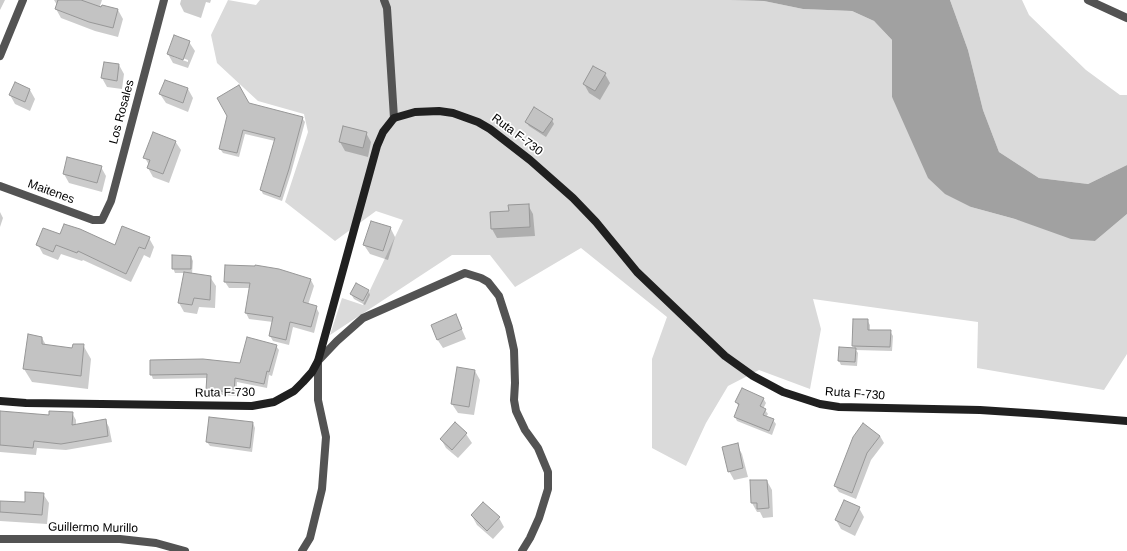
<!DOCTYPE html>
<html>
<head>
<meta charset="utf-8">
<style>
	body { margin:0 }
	canvas { display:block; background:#fff }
</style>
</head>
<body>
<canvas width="1127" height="551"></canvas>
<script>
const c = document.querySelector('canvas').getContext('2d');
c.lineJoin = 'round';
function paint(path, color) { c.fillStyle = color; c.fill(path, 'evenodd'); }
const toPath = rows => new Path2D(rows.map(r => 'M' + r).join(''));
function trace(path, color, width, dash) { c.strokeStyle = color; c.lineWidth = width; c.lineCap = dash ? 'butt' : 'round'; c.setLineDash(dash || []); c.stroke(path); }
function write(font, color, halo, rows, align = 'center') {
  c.font = font + ' Helvetica,sans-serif'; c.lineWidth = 3.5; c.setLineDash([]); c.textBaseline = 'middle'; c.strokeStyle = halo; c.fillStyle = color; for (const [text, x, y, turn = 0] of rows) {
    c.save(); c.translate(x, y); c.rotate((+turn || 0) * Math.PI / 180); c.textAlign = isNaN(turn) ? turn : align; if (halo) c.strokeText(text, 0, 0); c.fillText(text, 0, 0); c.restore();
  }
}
paint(toPath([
	[228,0,256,5,260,0,730,0,764,1,803,9,852,11,874,21,892,40,892,97,971,207,1095,241,1127,214,1127,354,1104,390,977,368,978,322,813,299,821,329,810,389,759,370,728,386,706,423,686,466,652,448,652,359,667,317,581,248,515,287,490,255,452,255,330,335,342,298,363,305,403,220,376,211,335,241,285,202,308,132,304,114,258,101,217,63,211,35],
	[950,0,1022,0,1029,15,1086,70,1120,95,1127,95,1127,165,1088,184,1039,178,999,152,983,110,968,50]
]), '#dadada');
paint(toPath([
	[730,0,950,0,968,50,983,110,999,152,1039,178,1088,184,1127,165,1127,214,1095,241,1071,239,1015,219,971,207,945,194,928,178,892,97,892,40,874,21,852,11,803,9,764,1]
]), '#a1a1a1');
paint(toPath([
	[0,0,5,0,0,10],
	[54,0,102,0,100,6,118,10,123,19,118,37,95,31,61,18,56,9,57,5],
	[181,0,211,0,210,3,206,2,201,18,184,12,180,4],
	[189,42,195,51,188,68,173,63,168,54],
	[174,55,188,60,188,62,174,57],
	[119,65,124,74,122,89,107,87,102,78],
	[605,74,610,83,600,100,589,93,584,84],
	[165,81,188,89,193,98,188,112,166,103,160,94],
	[15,84,30,90,35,99,30,111,15,104,10,95],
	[248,104,302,118,305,122,291,173,282,201,263,194,261,190,275,141,245,134,239,157,223,153,220,149],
	[552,120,554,124,546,137,529,126,526,122],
	[343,128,366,133,371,142,368,157,345,151,340,142],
	[175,141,181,150,169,183,153,177,148,168,149,165,145,158],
	[101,167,106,176,102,192,69,183,64,174],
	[528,205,533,214,535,236,497,238,492,229,491,213,510,212],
	[0,212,3,218,0,227],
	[390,227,395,237,388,260,370,254,364,245],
	[60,235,115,247,149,238,154,247,150,258,144,255,131,282,83,260,82,261,61,254,58,260,43,254,38,245],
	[191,257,193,261,192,274,210,277,216,286,215,308,199,307,197,314,184,312,179,303,185,273,175,273,173,268],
	[226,266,311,280,314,286,308,305,316,307,319,313,314,333,293,327,289,345,273,341,270,336,273,322,249,319,246,313,250,288,229,288,225,282],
	[368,290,370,295,365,305,354,299,351,294],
	[456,316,466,339,443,348,437,339],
	[867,320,870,325,870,331,890,331,893,336,892,351,856,350,858,353,857,366,841,365,839,361,855,349,853,346],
	[42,338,46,345,73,349,83,345,91,359,88,389,32,382,24,369],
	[276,346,279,350,272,376,269,375,267,388,237,382,236,396,209,394,207,390,207,378,153,379,151,374,241,364],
	[475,371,480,380,474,415,458,413,452,404],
	[763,398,766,403,763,409,765,410,768,414,766,417,773,420,776,424,772,435,737,421,735,417,739,407,736,402],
	[0,412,50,416,72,413,76,420,76,425,105,420,109,427,112,442,66,450,37,448,36,455,0,452],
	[253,423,255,428,252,452,210,446,207,442],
	[466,434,472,443,458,458,446,448,441,439],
	[880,436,884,443,871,460,856,499,839,492,835,486],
	[737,445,742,454,748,477,734,480,729,471],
	[751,481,767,481,772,490,773,517,763,518,760,512,757,512,752,503],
	[43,494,49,503,47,524,0,521,0,502,25,503],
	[859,508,864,517,855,536,841,529,836,520],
	[472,516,499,518,504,527,493,539,477,525]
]), '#0003');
const building = toPath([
	[58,0,81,0,101,7,102,5,118,9,113,28,89,22,55,9,58,0],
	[174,35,190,41,183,60,167,54,174,35],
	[104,62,119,64,117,81,101,78,104,62],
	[593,66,606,73,595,91,583,84,593,66],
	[165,80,188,88,183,103,159,94,165,80],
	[15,82,30,89,25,102,9,95,15,82],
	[239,85,249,103,303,117,289,169,280,197,260,190,275,138,243,130,237,153,219,149,227,116,217,98,239,85],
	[534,107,553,119,543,133,525,122,534,107],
	[343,126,367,132,363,148,339,142,343,126],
	[153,132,176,141,163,174,147,168,150,160,143,158,153,132],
	[67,157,102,166,97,183,63,174,67,157],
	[529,204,530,227,491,229,490,212,509,211,508,205,529,204],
	[371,221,391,227,383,251,363,245,371,221],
	[64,224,80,229,115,245,122,226,150,237,145,249,139,247,126,274,78,251,77,253,56,245,53,252,36,245,43,228,60,234,64,224],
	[172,255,191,256,191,269,172,269,172,255],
	[225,265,255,266,255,265,279,269,311,279,303,302,317,306,311,327,290,322,286,340,269,336,273,317,245,313,250,283,224,282,225,265],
	[184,272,211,276,210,300,194,298,192,305,178,303,184,272],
	[356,283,369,290,363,301,350,294,356,283],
	[456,314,462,329,437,340,431,325,456,314],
	[853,319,868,319,868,330,891,330,890,347,852,346,853,319],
	[28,334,42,337,42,344,72,348,73,344,84,344,81,376,23,369,28,334],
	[247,337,277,345,269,372,267,371,264,384,235,378,234,392,206,390,207,374,150,375,150,360,203,359,240,363,247,337],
	[839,347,856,348,855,362,838,361,839,347],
	[457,367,475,370,469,407,451,404,457,367],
	[742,388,764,398,760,406,766,409,763,415,774,419,769,431,734,417,739,404,735,402,742,388],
	[0,411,49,415,49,411,73,412,72,425,106,419,108,436,61,444,34,441,33,448,0,445,0,411],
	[209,417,253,422,250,448,206,442,209,417],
	[455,422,467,433,452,450,440,439,455,422],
	[863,423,880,436,867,453,852,493,834,486,853,437,863,423],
	[738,443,743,468,728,472,722,447,738,443],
	[750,480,767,480,769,508,757,509,757,503,751,503,750,480],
	[25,492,44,493,42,515,0,512,0,501,25,502,25,492],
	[844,500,860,507,850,527,835,520,844,500],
	[483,502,500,517,487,531,471,515,483,502]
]);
paint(building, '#c3c3c3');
trace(building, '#979797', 1);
trace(toPath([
	[384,0,387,8,394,118],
	[1088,0,1127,18],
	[0,56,23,0],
	[0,186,93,220,102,220,111,201,164,0],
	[0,539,120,539,156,543,185,551],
	[302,551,310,538,322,489,326,437,318,400,318,361,337,341,363,318,465,273,481,278,488,282,499,296,509,327,514,350,515,383,514,400,516,411,525,430,538,448,548,472,548,489,539,518,530,538,522,551]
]), '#535353', 8);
trace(toPath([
	[0,401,26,403,252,406,274,402,294,391,303,382,312,372,318,361,377,146,383,132,394,118,415,112,439,111,453,113,478,122,490,129,530,160,573,198,596,222,637,272,725,356,753,376,783,392,820,404,839,407,980,410,1041,414,1127,421]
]), '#202020', 8);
write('12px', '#000', '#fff', [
	["Los Rosales",122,112,-75],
	["Ruta F-730",517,135,37],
	["Maitenes",51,192,20],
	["Ruta F-730",225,393,-1],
	["Ruta F-730",855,394,4],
	["Guillermo Murillo",93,528,1]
]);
</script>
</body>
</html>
